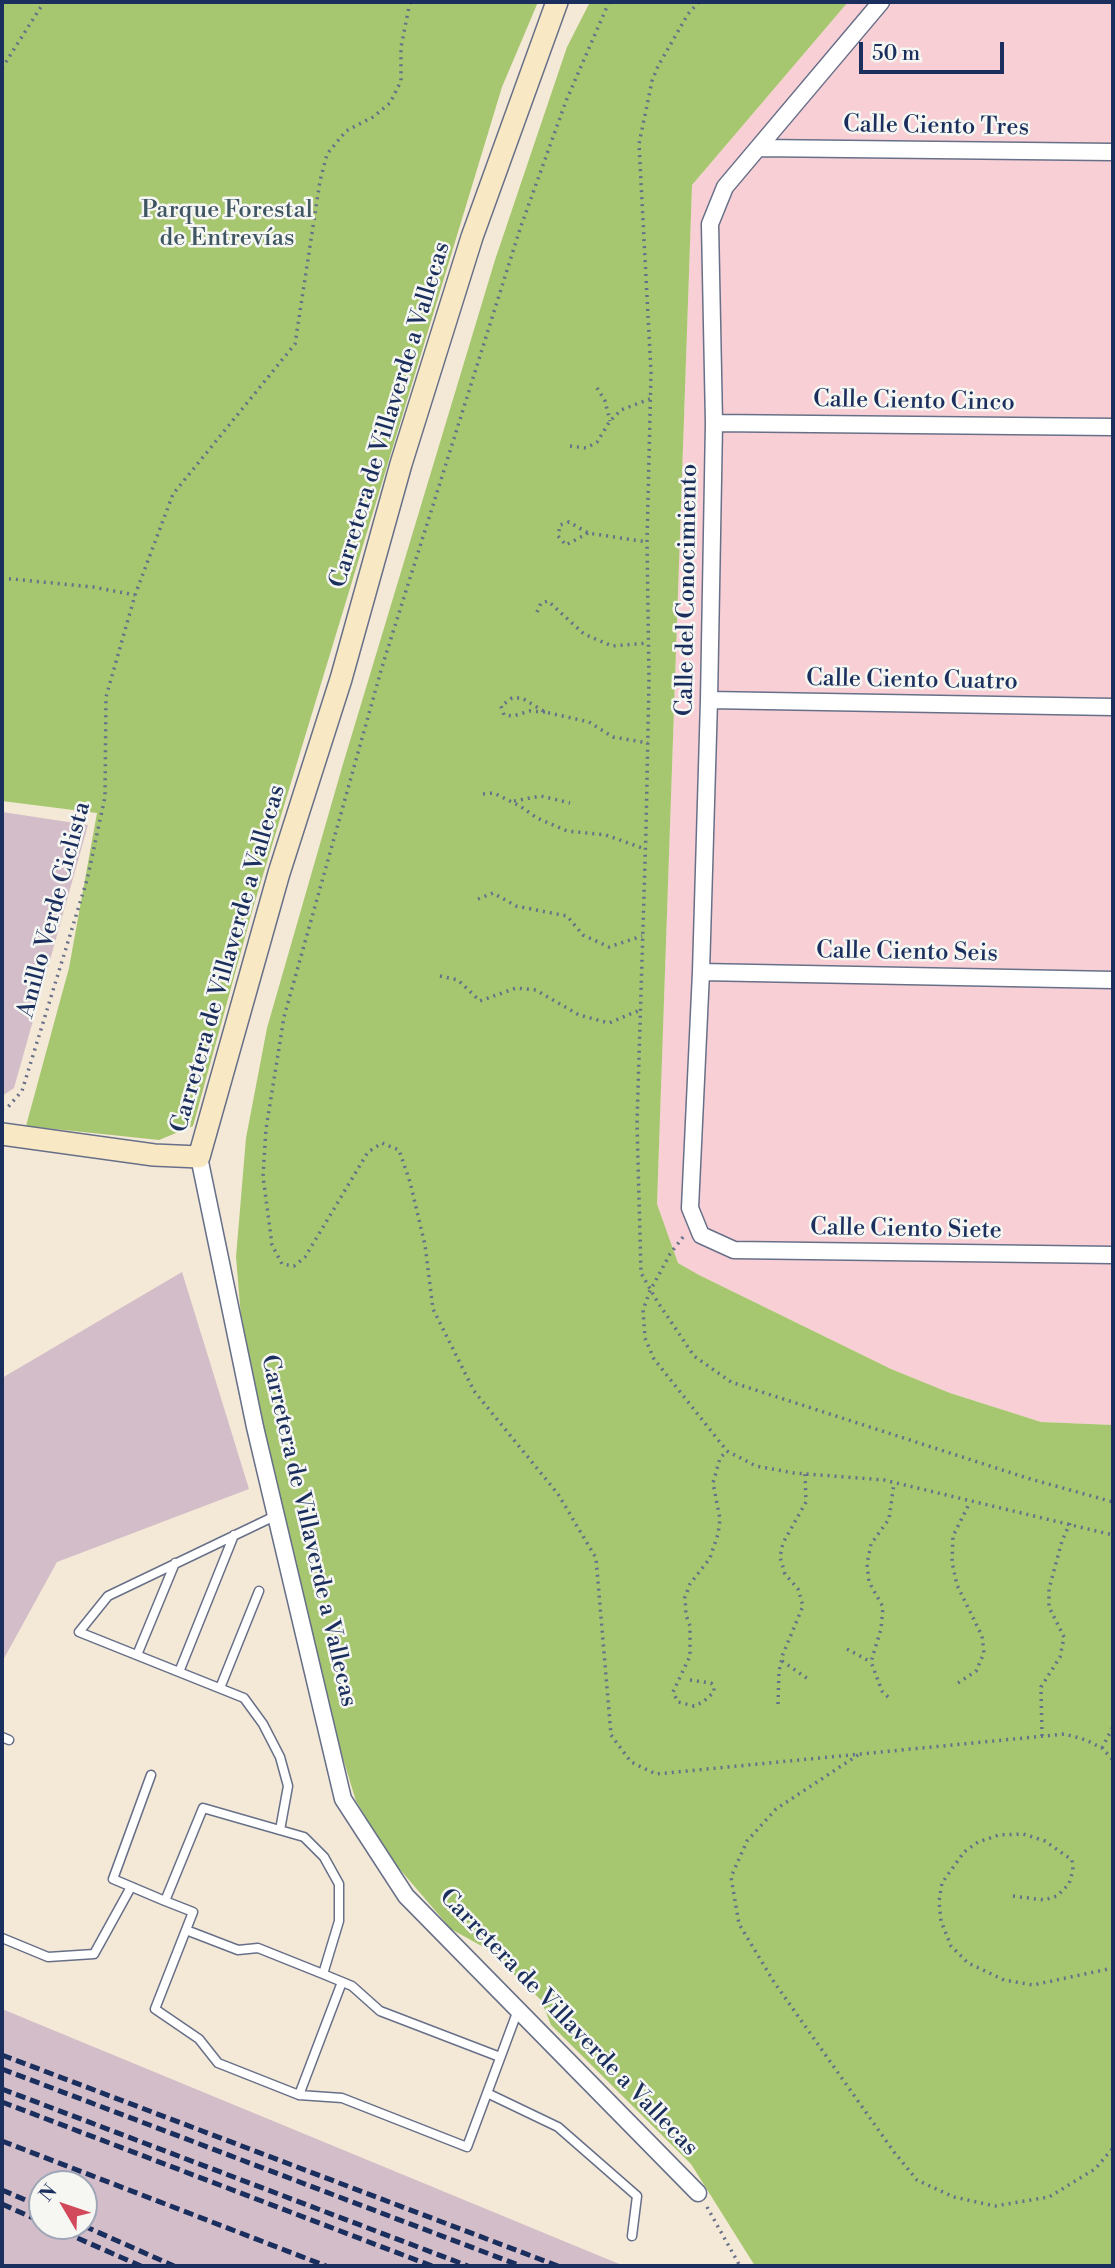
<!DOCTYPE html>
<html>
<head>
<meta charset="utf-8">
<style>
	body { margin:0 }
	#map { position:relative; width:1115px; height:2268px; overflow:hidden; background:#f4e8d7; font-family:"Libre Bodoni",serif }
	canvas { display:block }
	.frame { position:absolute; inset:0; border:4px solid #1b2f5e; pointer-events:none }
	.north { position:absolute; left:28px; top:2170px; width:70px; height:70px; box-sizing:border-box; background:#f6f6f2; border:2px solid #9ea6b7; border-radius:50%; rotate:309deg; font-size:19px; font-weight:700; line-height:28px; text-align:center; color:#1b2f5e }
	.north::after { content:''; display:block; margin:auto; width:24px; height:32px; background:#d1495b; clip-path:polygon(50% 0,100% 100%,50% 72%,0 100%) }
	.scale { position:absolute; left:859px; top:42px; width:145px; height:32px; box-sizing:border-box; border:4px solid #1b2f5e; border-top:0; padding-left:9px; font-size:21px; line-height:24px; white-space:nowrap; color:#1b2f5e; -webkit-text-stroke:5px #f6f6f2; paint-order:stroke }
</style>
</head>
<body>
<div id="map">
<canvas width="1115" height="2268"></canvas>
<div class="frame"></div>
<div class="north">N</div>
<div class="scale">50 m</div>
</div>
<script>
const c = document.querySelector('canvas').getContext('2d');
c.lineJoin = 'round';
function paint(path, color) { c.fillStyle = color; c.fill(path, 'evenodd'); }
const toPath = rows => new Path2D(rows.map(r => 'M' + r).join(''));
function trace(path, color, width, dash) { c.strokeStyle = color; c.lineWidth = width; c.lineCap = dash ? 'butt' : 'round'; c.setLineDash(dash || []); c.stroke(path); }
function write(font, color, halo, rows, align = 'center') {
  c.font = font + ' "Libre Bodoni",serif'; c.lineWidth = 5; c.setLineDash([]); c.textBaseline = 'middle'; c.strokeStyle = halo; c.fillStyle = color; for (const [text, x, y, turn = 0] of rows) {
    c.save(); c.translate(x, y); c.rotate((+turn || 0) * Math.PI / 180); c.textAlign = isNaN(turn) ? turn : align; if (halo) c.strokeText(text, 0, 0); c.fillText(text, 0, 0); c.restore();
  }
}
paint(toPath([
	[848,2,1113,2,1113,1425,1041,1422,950,1393,891,1369,699,1275,678,1263,657,1204,692,185]
]), '#f7cfd5');
paint(toPath([
	[2,812,88,825,14,1088,2,1096],
	[182,1272,249,1489,57,1562,2,1662,2,1378],
	[2,2009,624,2266,2,2266],
	[42,2184,84,2184,84,2226,42,2226]
]), '#d2bdc8');
paint(toPath([
	[2,2,538,2,502,87,253,908,193,1126,159,1140,26,1126,69,968,97,813,2,801],
	[590,2,848,2,692,185,657,1204,678,1263,699,1275,891,1369,950,1393,1041,1422,1113,1425,1113,2266,755,2266,691,2164,551,2025,541,2000,487,1949,451,1929,391,1859,356,1801,338,1742,261,1421,241,1317,236,1257,246,1138,267,1028,343,764,495,260,567,47]
]), '#a6c76f');
const service = toPath([
	[277,1515,108,1596,79,1632,244,1698,263,1724,280,1757,288,1786,280,1830],
	[137,1655,175,1563],
	[179,1672,234,1535],
	[220,1688,259,1591],
	[2,1737,9,1740],
	[151,1775,113,1879,165,1901],
	[186,1930,238,1950,258,1948,323,1974,352,1986,380,2011,500,2057],
	[2,1938,48,1957,94,1954,131,1887],
	[323,1974,339,1921,339,1884,324,1857,304,1837,203,1808,165,1901,193,1912,155,2009,199,2039,218,2063,299,2095,342,2098,467,2147,518,2010],
	[487,2093,558,2127,637,2196,632,2236],
	[299,2095,342,1982]
]);
const minor = toPath([
	[881,2,725,187,710,224,714,423,709,700,701,972,690,1208,701,1235,734,1250,1113,1255],
	[759,148,1113,152],
	[714,423,1113,427],
	[709,700,1113,707],
	[701,972,1113,980],
	[199,1157,255,1427,343,1799,406,1896,698,2193]
]);
const secondary = toPath([
	[2,1134,154,1155,199,1157,279,873,341,679,401,464,472,237,557,2]
]);
trace(service, '#677088', 11);
trace(minor, '#677088', 19);
trace(secondary, '#677088', 24);
trace(toPath([
	[609,2,566,101,520,229,382,667,284,1017,266,1129,263,1176,272,1245,282,1264,294,1266,305,1257,368,1152,382,1143,399,1150,410,1182,425,1245,433,1309,474,1391,558,1494,596,1558,611,1735,631,1762,656,1774,1065,1734,1086,1740,1102,1748,1113,1760],
	[699,2,688,14,658,66,652,81,639,144,651,372,647,542,649,680,646,830,637,1123,641,1273,657,1301,694,1356,731,1382,1027,1478,1113,1502],
	[2,68,44,2],
	[597,388,605,401,610,421],
	[570,446,586,448,597,442,610,421,621,410,650,399],
	[588,533,566,545,558,536,560,525,569,522,588,533,647,542],
	[2,578,93,587,135,595],
	[537,612,541,603,548,601,584,634,612,646,648,643],
	[545,712,530,711,513,716,504,715,501,706,512,698,522,698,545,712,589,722,613,737,648,743],
	[483,794,494,793,520,806,537,818,567,831,606,835,645,849],
	[514,801,541,796,570,803],
	[478,899,493,893,516,906,567,916,583,935,609,947,642,936],
	[440,976,458,980,480,1001,516,988,536,990,579,1015,609,1023,640,1010],
	[2,1109,8,1107,22,1091,87,880,105,797,106,697,135,595,173,494,295,344,320,181,327,154,346,131,373,117,390,103,401,81,401,47,410,2],
	[683,1237,670,1254,650,1291,643,1310,645,1338,654,1359,727,1451,756,1466,794,1473,884,1480,1113,1535],
	[847,1649,871,1662],
	[782,1661,808,1679],
	[690,1680,711,1683,714,1686,714,1692,703,1702,694,1706,678,1702,673,1692,690,1656,690,1626,686,1615,685,1597,690,1584,710,1558,718,1534,720,1519,713,1483,720,1458,727,1451],
	[958,1683,976,1671,984,1653,982,1636,957,1585,952,1562,953,1536,970,1502],
	[888,1697,882,1691,871,1662,881,1629,883,1607,869,1582,867,1564,871,1544,889,1519,894,1483],
	[778,1704,779,1671,783,1654,803,1606,798,1589,785,1574,780,1557,783,1543,806,1502,805,1474],
	[1042,1736,1041,1687,1060,1657,1064,1637,1049,1607,1049,1589,1062,1541,1070,1523],
	[1102,1748,1113,1727],
	[858,1755,776,1809,747,1841,731,1877,739,1924,774,1982,894,2152,917,2180,954,2197,995,2206,1049,2197,1095,2169,1113,2148],
	[1013,1896,1044,1900,1057,1896,1069,1884,1073,1870,1072,1860,1045,1841,1023,1834,999,1835,978,1842,964,1852,942,1883,939,1901,941,1921,951,1946,968,1963,1004,1980,1033,1985,1113,1968],
	[707,2207,740,2266]
]), '#677088', 3.5, [2, 5]);
trace(service, '#fff', 8);
trace(minor, '#fff', 16);
trace(secondary, '#f8e8c3', 21);
trace(toPath([
	[2,2055,558,2266],
	[2,2069,521,2266],
	[2,2089,468,2266],
	[2,2102,432,2266],
	[2,2141,326,2266],
	[2,2190,42,2207],
	[2,2204,42,2222],
	[50,2226,141,2266],
	[84,2226,174,2266]
]), '#1b2f5e', 5, [10, 5]);
write('24px', '#1b2f5e', '#f6f6f2', [
	["Calle Ciento Tres",936,127,1],
	["Calle Ciento Cinco",914,402,1],
	["Carretera de Villaverde a Vallecas",391,415,-73],
	["Calle del Conocimiento",688,590,-89],
	["Calle Ciento Cuatro",912,681,1],
	["Anillo Verde Ciclista",55,910,-75],
	["Calle Ciento Seis",907,953,1],
	["Carretera de Villaverde a Vallecas",229,959,-74],
	["Calle Ciento Siete",906,1230,1],
	["Carretera de Villaverde a Vallecas",308,1531,77],
	["Carretera de Villaverde a Vallecas",568,2023,46]
]);
write('24px', '#3e5562', '#f6f6f2', [
	["Parque Forestal",227,211],
	["de Entrevías",227,239]
]);
</script>
</body>
</html>
